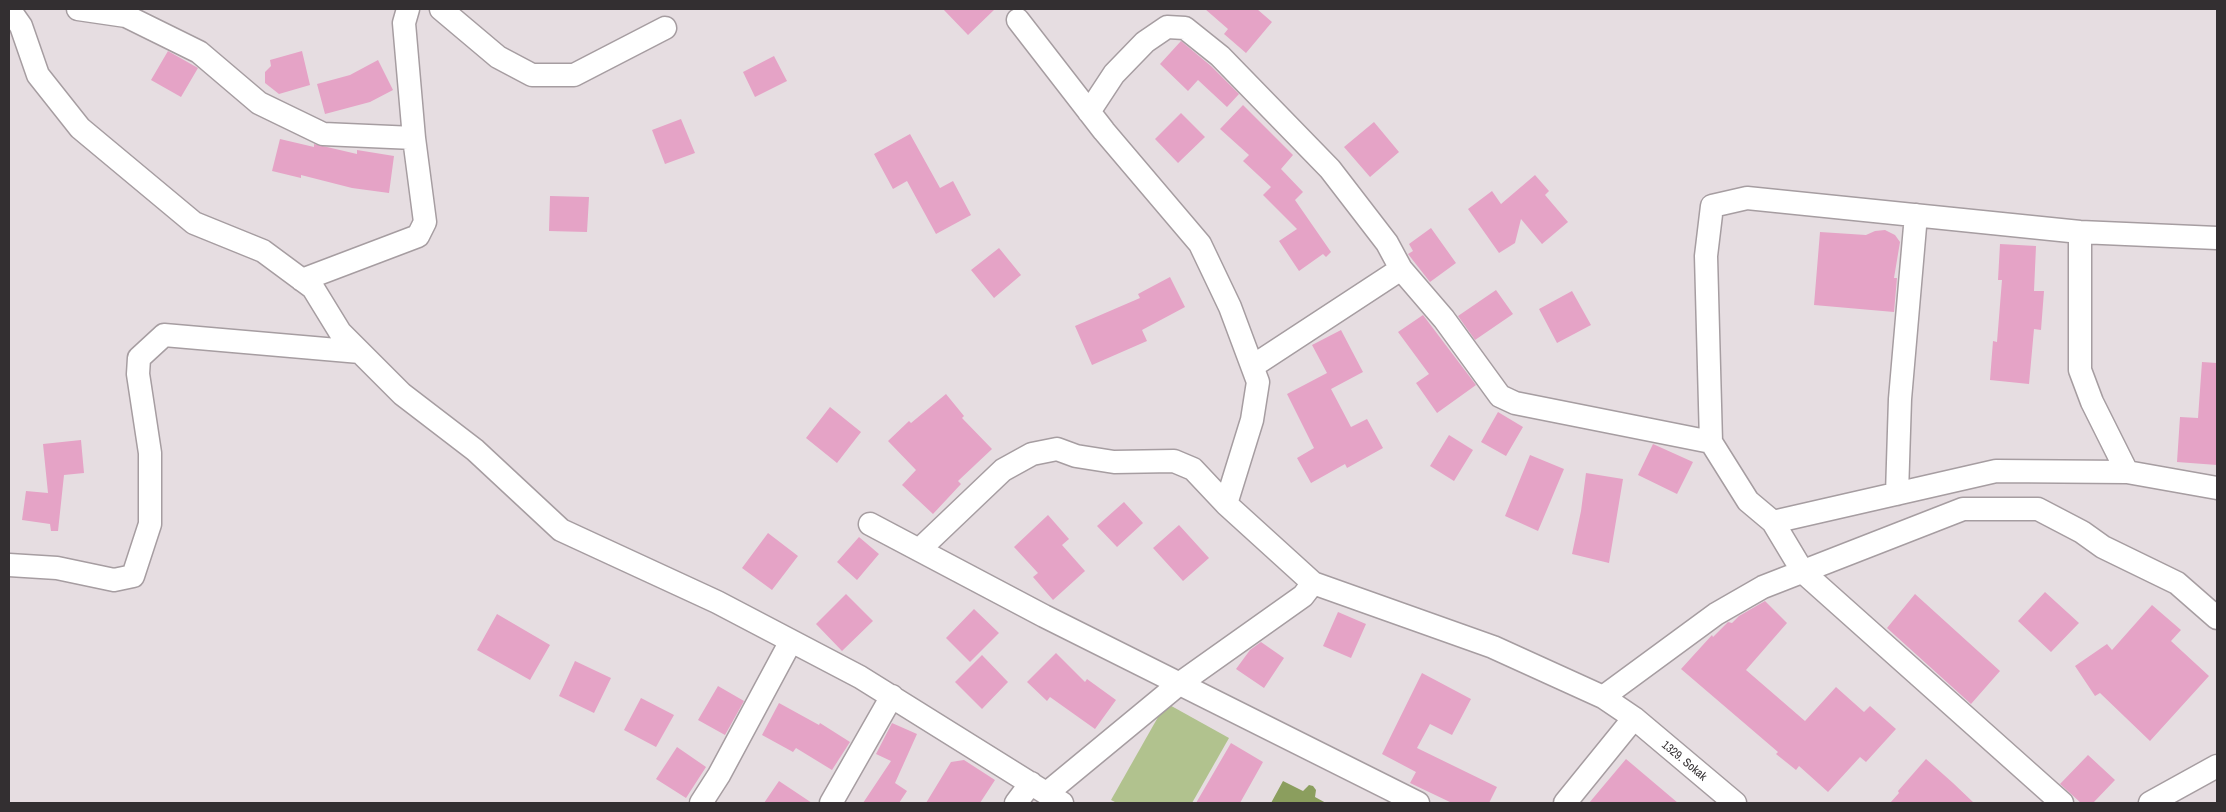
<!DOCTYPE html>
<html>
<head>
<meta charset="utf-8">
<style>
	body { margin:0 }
	#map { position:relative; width:2226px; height:812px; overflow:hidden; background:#e6dde1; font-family:"Archivo Narrow",sans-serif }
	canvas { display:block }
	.frame { position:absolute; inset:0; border:10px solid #332f31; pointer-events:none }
</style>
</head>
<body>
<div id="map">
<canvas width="2226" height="812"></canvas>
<div class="frame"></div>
</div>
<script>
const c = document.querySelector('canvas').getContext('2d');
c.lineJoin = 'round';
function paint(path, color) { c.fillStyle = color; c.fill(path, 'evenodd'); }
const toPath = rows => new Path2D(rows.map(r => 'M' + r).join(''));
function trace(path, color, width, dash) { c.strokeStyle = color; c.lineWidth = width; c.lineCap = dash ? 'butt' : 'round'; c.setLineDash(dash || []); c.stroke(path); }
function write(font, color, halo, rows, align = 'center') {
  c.font = font + ' "Archivo Narrow",sans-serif'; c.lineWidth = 4; c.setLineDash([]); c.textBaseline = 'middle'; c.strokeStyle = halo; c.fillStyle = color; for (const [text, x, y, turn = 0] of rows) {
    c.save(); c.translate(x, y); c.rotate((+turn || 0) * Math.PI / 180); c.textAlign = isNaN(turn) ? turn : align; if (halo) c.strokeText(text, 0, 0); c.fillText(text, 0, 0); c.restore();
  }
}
paint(toPath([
	[1166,703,1229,738,1192,803,1117,803,1111,800]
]), '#b1c28e');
paint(toPath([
	[1283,781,1303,791,1309,785,1313,786,1316,790,1315,797,1326,803,1271,803]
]), '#8b9e5e');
paint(toPath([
	[943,9,995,9,968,35],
	[1205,9,1257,9,1272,22,1246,53,1224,34,1228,29],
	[1181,41,1211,66,1239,94,1227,107,1198,80,1188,91,1160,64],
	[168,51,198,68,181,97,151,80],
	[302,51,310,85,279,94,265,83,265,72,271,66,270,60],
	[774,56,787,81,755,97,743,72],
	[378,60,393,90,370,102,325,114,317,84,350,75],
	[1243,105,1293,155,1281,169,1303,192,1295,200,1331,252,1326,257,1323,254,1299,271,1279,241,1297,229,1263,195,1271,187,1243,161,1249,155,1220,129],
	[1181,113,1205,137,1178,163,1155,139],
	[681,119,695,153,665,164,652,130],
	[1374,122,1399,152,1370,177,1344,147],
	[910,134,940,188,953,181,971,215,936,234,907,181,893,189,874,154],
	[280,139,314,147,314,144,357,154,357,150,394,156,389,193,352,188,301,175,301,178,272,171],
	[1535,175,1549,191,1545,195,1568,222,1542,244,1521,219,1515,243,1499,253,1468,209,1492,191,1501,204],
	[550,196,589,197,587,232,549,231],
	[1431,228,1456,263,1430,282,1408,254,1413,251,1409,244],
	[1885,230,1895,235,1900,242,1894,278,1897,278,1894,312,1814,305,1820,232,1866,235,1875,231],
	[2000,244,2036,246,2034,291,2044,291,2041,330,2034,329,2029,384,1990,380,1993,341,1997,342,2002,280,1998,280],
	[999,248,1021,275,994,298,971,270],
	[1170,277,1185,307,1142,330,1147,341,1092,365,1075,326,1140,298,1138,294],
	[1496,290,1513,314,1475,340,1458,316],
	[1572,291,1591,325,1557,343,1539,309],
	[1423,315,1476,385,1437,413,1416,383,1429,374,1398,332],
	[1341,330,1363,372,1331,389,1351,427,1367,419,1383,448,1347,468,1345,464,1311,483,1297,458,1314,448,1287,394,1327,373,1312,345],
	[2202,362,2217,363,2217,465,2177,462,2180,417,2198,418],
	[946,394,964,416,962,418,992,449,958,481,961,484,933,514,902,485,916,470,888,441,909,421,911,423],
	[830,407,861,432,837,463,806,438],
	[1498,412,1523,427,1506,456,1481,442],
	[1449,435,1473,450,1454,481,1430,466],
	[81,440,84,473,64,475,58,531,51,531,50,524,22,520,26,491,48,493,43,444],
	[1653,444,1693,462,1677,494,1638,475],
	[1530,455,1564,469,1538,531,1505,516],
	[1586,473,1623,479,1609,563,1572,554,1581,511],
	[1124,502,1143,523,1117,547,1097,526],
	[1048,515,1069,539,1062,545,1085,571,1053,600,1033,577,1038,573,1014,547],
	[1179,525,1209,558,1183,581,1153,548],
	[768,533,798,556,772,590,742,568],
	[859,537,879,554,857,580,837,562],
	[2045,592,2079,623,2051,652,2018,621],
	[846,594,873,621,842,651,816,624],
	[1915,594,2000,671,1971,704,1887,628],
	[1765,601,1787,623,1746,670,1805,721,1836,687,1864,712,1870,706,1896,729,1866,762,1860,757,1828,792,1799,766,1796,770,1776,754,1778,752,1681,669,1712,635,1713,637,1728,622,1732,623,1739,616],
	[2152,605,2181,630,2171,641,2209,676,2150,741,2100,693,2095,696,2075,666,2107,644,2112,650],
	[974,609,999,633,970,662,946,638],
	[1338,612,1366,624,1351,658,1323,646],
	[497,614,550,645,530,680,477,650],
	[1261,642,1284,658,1264,688,1236,669,1250,650],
	[1056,653,1085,682,1087,679,1116,700,1095,729,1050,697,1047,701,1027,682],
	[982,655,1008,682,982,709,955,682],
	[575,661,611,678,594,713,559,696],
	[1422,673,1471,699,1452,735,1430,724,1417,748,1497,787,1489,803,1452,803,1410,783,1416,772,1382,754],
	[718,686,744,701,725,735,698,720],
	[641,698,674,715,656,747,624,730],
	[779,703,819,725,820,723,850,742,832,770,796,748,793,752,762,735],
	[892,723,917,734,895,783,907,791,899,803,863,803,891,761,876,754],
	[1231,743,1263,762,1240,803,1196,803],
	[677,747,706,767,686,798,656,779],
	[2088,755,2115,780,2093,803,2081,803,2060,784],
	[1626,759,1678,803,1589,803],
	[1926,759,1953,783,1974,803,1890,803,1899,793,1898,791],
	[964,760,995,780,980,803,926,803,951,762],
	[779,781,812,803,764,803]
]), '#e5a3c6');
const minor = toPath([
	[9,9,21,26,38,75,80,128,194,223,263,251,313,288,340,332,402,394,475,450,561,530,717,602,860,677,1062,803],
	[78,9,126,16,199,52,259,103,323,134,414,138],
	[441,9,498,57,532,75,574,75,665,28],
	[1018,20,1104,131,1200,244,1230,307,1258,382,1252,420,1226,504],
	[1089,112,1114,74,1145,42,1167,27,1185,28,1220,56,1330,169,1387,243,1401,269,1444,319,1500,396,1515,403,1711,442],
	[2080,232,2080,370,2092,402,2127,472],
	[302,280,418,236,425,222,414,138,404,23,408,9],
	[1253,366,1401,269],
	[1897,494,1900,399,1916,215],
	[1773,522,1996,471,2127,472,2217,488],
	[870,524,1044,616,1418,803],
	[919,550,1003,470,1032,454,1057,449,1076,456,1114,462,1174,461,1193,469,1226,504,1313,583,1493,647,1603,697,1634,718,1735,803],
	[9,565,57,568,114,580,133,576,150,524,150,453,138,374,139,358,164,335,360,352],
	[1603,697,1716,614,1763,587,1963,509,2038,509,2082,532,2103,547,2177,583,2217,618],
	[1047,793,1179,684,1303,596,1313,583],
	[701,803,719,775,791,641],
	[831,803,892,696],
	[1016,803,1031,783],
	[1565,803,1634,718],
	[2062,803,1803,572,1773,522,1748,501,1711,442,1706,256,1712,206,1747,198,2080,232,2217,238],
	[2150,803,2217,766]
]);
trace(minor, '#a69da1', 25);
trace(minor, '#fff', 22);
write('12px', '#332f31', '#fff', [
	["1329. Sokak",1684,761,40]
]);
</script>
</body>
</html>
